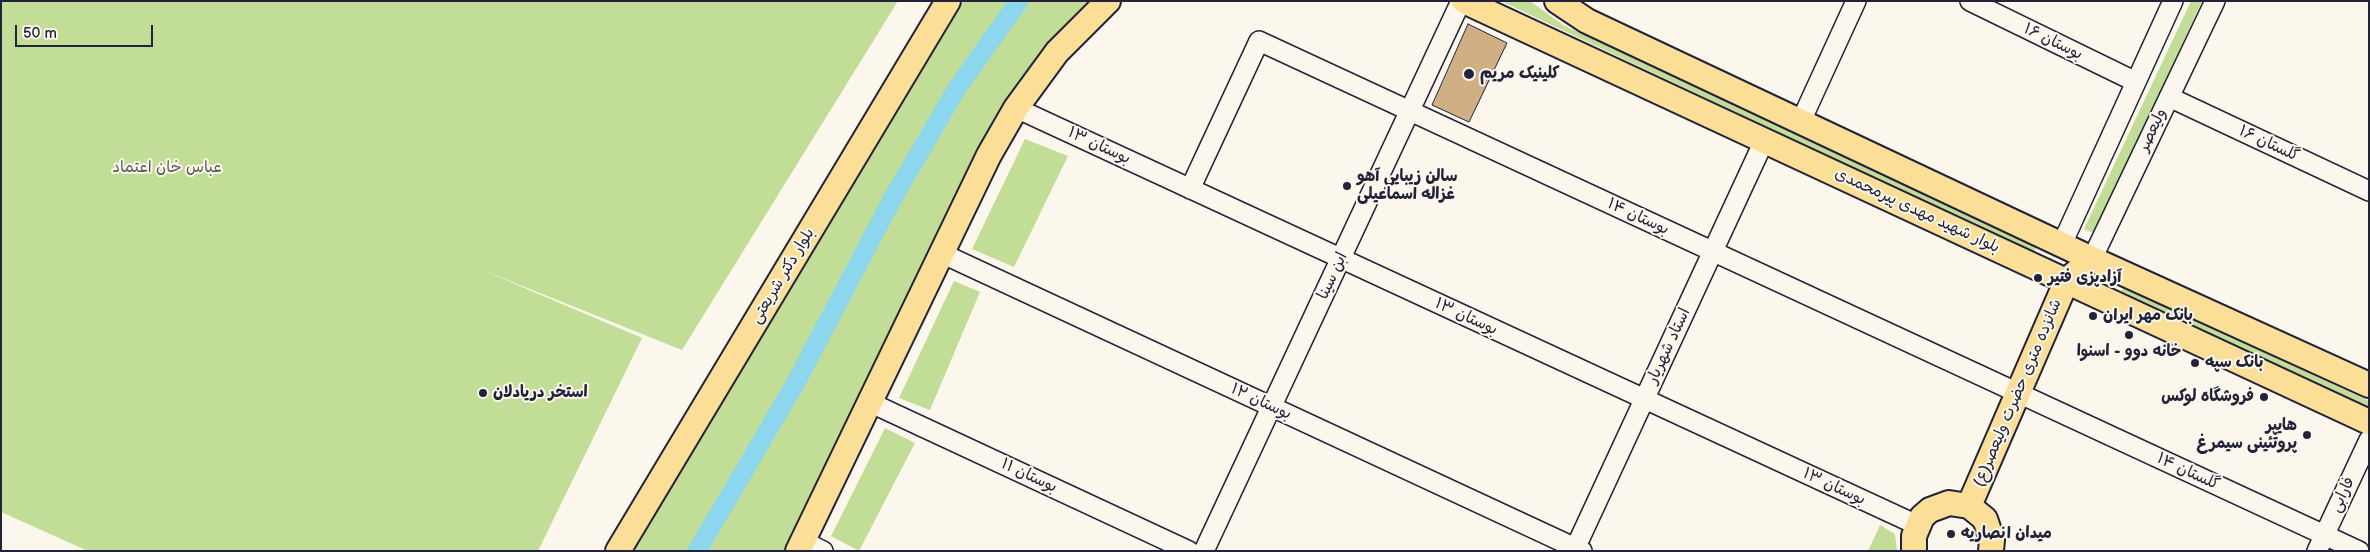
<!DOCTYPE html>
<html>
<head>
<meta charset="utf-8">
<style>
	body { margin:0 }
	#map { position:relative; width:2370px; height:552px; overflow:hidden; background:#fbf7ec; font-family:"Balsamiq Sans",sans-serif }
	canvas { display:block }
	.frame { position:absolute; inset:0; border:2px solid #22223b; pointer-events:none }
	.scale { position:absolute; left:15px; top:25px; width:138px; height:22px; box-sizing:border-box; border:2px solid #22223b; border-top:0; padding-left:6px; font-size:15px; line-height:18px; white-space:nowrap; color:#22223b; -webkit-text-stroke:4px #fbf7ec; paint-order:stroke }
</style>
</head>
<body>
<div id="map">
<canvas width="2370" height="552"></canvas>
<div class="frame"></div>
<div class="scale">50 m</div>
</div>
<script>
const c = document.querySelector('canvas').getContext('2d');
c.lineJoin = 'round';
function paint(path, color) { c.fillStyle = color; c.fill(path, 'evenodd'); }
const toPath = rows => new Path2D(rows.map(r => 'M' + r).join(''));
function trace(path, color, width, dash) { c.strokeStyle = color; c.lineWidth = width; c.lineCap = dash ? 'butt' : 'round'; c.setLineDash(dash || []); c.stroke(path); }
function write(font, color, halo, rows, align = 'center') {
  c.font = font + ' "Balsamiq Sans","Playpen Sans Arabic",sans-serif'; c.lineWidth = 4; c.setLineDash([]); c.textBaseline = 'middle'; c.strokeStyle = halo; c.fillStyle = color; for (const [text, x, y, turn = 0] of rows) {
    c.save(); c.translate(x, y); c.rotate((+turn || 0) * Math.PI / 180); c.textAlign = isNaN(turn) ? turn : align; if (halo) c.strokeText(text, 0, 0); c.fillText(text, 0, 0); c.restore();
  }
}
paint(toPath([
	[1,1,898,1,682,350,480,269,642,338,538,551,88,551,1,512],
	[964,1,1091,1,1051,41,1010,93,967,171,784,551,632,551],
	[1501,1,1530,1,1563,25,2036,247,2034,253],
	[2191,1,2202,1,2095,234,2084,229],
	[1025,139,1068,156,1014,267,972,249],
	[954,281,980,292,930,410,899,398],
	[2124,286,2369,401,2369,408,2121,291],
	[885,428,915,443,859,551,831,536],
	[1880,525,1895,534,1897,551,1868,551]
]), '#c2dd95');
trace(toPath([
	[697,551,794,386,894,196,956,90,1019,1]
]), '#8dd7ee', 19);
const building = toPath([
	[1468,24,1507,43,1469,122,1432,105,1468,24]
]);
paint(building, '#d1af84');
trace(building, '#22223b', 1);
const minor = toPath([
	[1970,1,2136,82],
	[2169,97,2369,191],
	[1016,108,1917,525],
	[1801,121,1856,1],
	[1190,189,1259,41,2359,551],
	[2062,244,2173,1],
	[941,253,1582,551],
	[2092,259,2215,1],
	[869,402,1189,551],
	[803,541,823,551],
	[1204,551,1461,1],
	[1574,551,1764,141],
	[2317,551,2369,440]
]);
const major = toPath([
	[1464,1,2369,422],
	[1557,1,1587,21,2092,259,2369,385],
	[1969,506,2067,280,2079,270],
	[618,551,948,1],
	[798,551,989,155,1016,108,1057,52,1108,1],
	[1914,551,1914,536,1922,517,1930,510,1949,503,1969,506,1985,519,1992,540,1991,551]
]);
trace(minor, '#22223b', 22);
trace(major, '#22223b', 28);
trace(minor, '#fbf7ec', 19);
trace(major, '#fbdf96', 24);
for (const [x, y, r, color] of [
	[1469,74,6,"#22223b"],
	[1347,186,5,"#22223b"],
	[2038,278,5,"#22223b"],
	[2093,316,5,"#22223b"],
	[2129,335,5,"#22223b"],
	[2195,363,5,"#22223b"],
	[483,393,5,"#22223b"],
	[2264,397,5,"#22223b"],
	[2307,435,5,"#22223b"],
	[1951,534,5,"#22223b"]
]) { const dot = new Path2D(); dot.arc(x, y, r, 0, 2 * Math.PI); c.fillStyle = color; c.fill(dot); trace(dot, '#fbf7ec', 2); }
write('16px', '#22223b', '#fbf7ec', [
	["بوستان ۱۶",2053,42,26],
	["ولیعصر",2153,130,-65],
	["گلستان ۱۶",2269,144,25],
	["بوستان ۱۳",1099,146,25],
	["بلوار شهید مهدی پیرمحمدی",1917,211,25],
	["بوستان ۱۴",1638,217,25],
	["بلوار دکتر شریعتی",783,276,-59],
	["ابن سینا",1333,276,-65],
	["بوستان ۱۳",1466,317,25],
	["استاد شهریار",1669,346,-65],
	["شانزده متری حضرت ولیعصر(ع)",2018,393,-67],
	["بوستان ۱۲",1261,402,25],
	["گلستان ۱۴",2188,472,25],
	["بوستان ۱۱",1029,476,25],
	["بوستان ۱۳",1834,487,25],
	["فارابی",2343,495,-65]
]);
write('bold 16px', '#22223b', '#fbf7ec', [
	["کلینیک مریم",1480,74],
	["سالن زیبایی آهو",1357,177],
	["غزاله اسماعیلی",1357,195],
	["آزادپزی فتیر",2048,278],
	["بانک مهر ایران",2103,316],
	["خانه دوو - اسنوا",2129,352,"center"],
	["بانک سپه",2205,363],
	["استخر دریادلان",493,393],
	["فروشگاه لوکس",2254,397,"right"],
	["هایپر",2297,426,"right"],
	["پروتئینی سیمرغ",2297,444,"right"],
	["میدان انصاریه",1961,534]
], 'left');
write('16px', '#525a56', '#fbf7ec', [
	["عباس خان اعتماد",167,168]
]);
</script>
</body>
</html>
